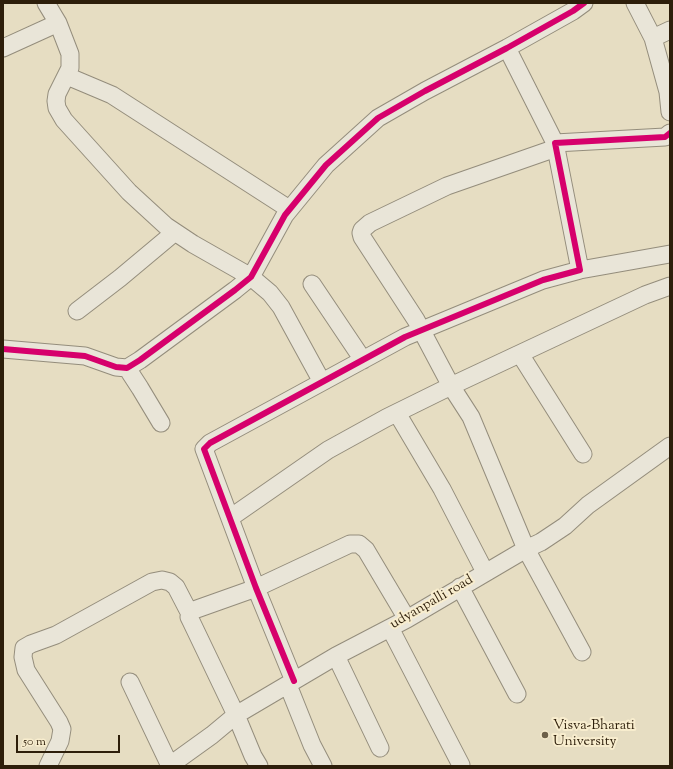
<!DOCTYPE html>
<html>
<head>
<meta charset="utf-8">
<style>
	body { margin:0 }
	#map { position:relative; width:673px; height:769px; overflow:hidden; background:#e6ddc2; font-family:"Sorts Mill Goudy",serif }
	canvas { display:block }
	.frame { position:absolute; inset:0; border:4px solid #2d1e0a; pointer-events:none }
	.scale { position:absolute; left:16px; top:735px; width:104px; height:18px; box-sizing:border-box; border:2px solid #2d1e0a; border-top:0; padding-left:5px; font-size:12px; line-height:14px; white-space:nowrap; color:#2d1e0a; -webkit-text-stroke:3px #f8edce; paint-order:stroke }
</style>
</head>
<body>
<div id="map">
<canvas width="673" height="769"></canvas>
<div class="frame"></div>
<div class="scale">50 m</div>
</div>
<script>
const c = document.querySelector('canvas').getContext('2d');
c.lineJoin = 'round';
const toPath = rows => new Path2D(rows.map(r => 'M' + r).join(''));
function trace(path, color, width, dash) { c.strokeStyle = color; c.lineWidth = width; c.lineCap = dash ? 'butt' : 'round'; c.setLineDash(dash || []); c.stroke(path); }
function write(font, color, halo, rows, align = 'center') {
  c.font = font + ' "Sorts Mill Goudy",serif'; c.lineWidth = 4; c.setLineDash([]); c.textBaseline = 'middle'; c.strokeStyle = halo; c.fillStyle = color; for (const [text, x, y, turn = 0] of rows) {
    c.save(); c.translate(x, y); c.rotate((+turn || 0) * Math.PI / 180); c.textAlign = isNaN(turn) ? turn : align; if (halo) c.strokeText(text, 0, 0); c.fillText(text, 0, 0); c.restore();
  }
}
const minor = toPath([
	[46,3,58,23,70,54,70,68,57,94,56,101,57,108,64,120,129,192,166,226,193,244,251,277,270,293,281,307,322,382],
	[635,3,653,38,668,92,670,112],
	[653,38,670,30],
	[3,48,58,23],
	[507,48,555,143],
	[67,76,112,95,289,209],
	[556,148,447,186,370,223,362,230,361,233,362,237,416,320,451,386,471,417,526,549,582,652],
	[580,270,670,254],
	[312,284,363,360],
	[77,311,120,278,175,232],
	[3,349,85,356,116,367,127,368,140,360,235,290,251,277,285,215,326,165,378,118,425,91,507,48,573,11,584,3],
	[520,354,583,454],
	[127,368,140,388,161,423],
	[397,413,442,489,485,572],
	[230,518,328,450,386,418,451,386,645,295,670,286],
	[460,587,517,694],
	[390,628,461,765],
	[336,656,380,748],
	[294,681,256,588,204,449,210,443,405,337,543,280,580,270,555,143,665,137,670,133],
	[130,682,170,766],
	[288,685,312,745,323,766],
	[48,766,60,741,62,729,59,722,26,670,23,657,24,648,31,644,56,635,152,582,162,580,170,582,176,587,190,614],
	[169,766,212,735,236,715,336,656,407,619,526,549,541,542,565,526,588,505,670,446],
	[259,766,253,756,236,715,191,621,189,617,190,614,194,610,256,588,350,544,359,544,366,550,407,619]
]);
trace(minor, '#948d7c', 19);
trace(minor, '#e9e5d8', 17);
trace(toPath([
	[3,349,85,356,116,367,127,368,140,360,235,290,251,277,285,215,326,165,378,118,425,91,507,48,573,11,584,3],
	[294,681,256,588,204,449,210,443,405,337,543,280,580,270,555,143,665,137,670,133]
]), '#d6006c', 6);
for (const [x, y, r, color] of [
	[545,735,4,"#6e614a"]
]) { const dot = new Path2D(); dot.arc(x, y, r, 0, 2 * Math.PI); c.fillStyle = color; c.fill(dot); trace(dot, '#f8edce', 1.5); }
write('14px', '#2d1e0a', '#f8edce', [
	["udyanpalli road",432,603,-30]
]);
write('14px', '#2d1e0a', '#f8edce', [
	["Visva-Bharati",553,727],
	["University",553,743]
], 'left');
</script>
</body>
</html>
